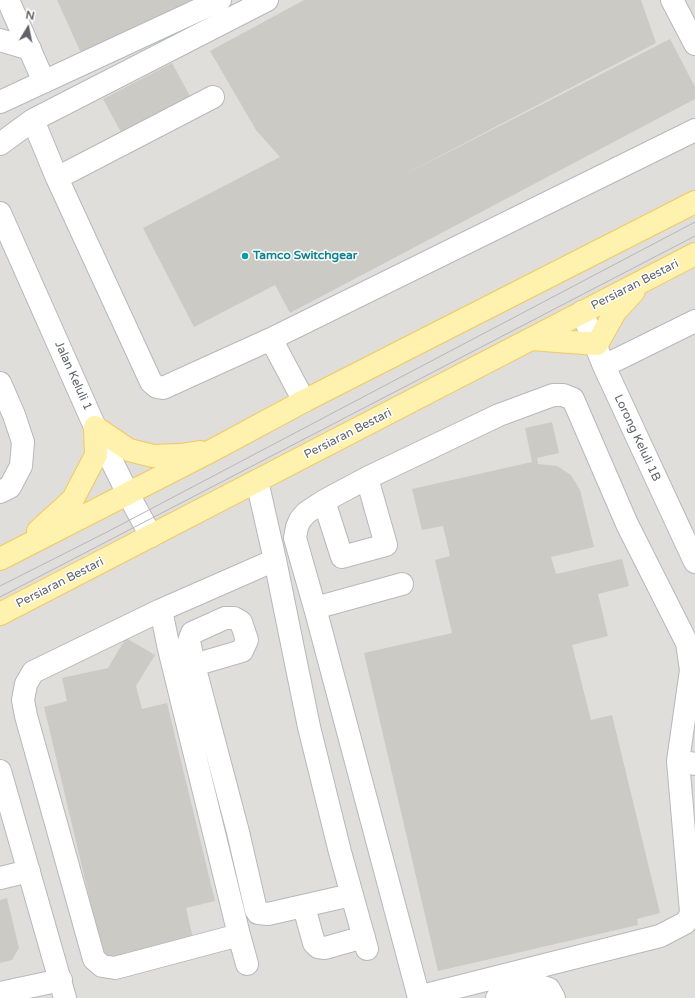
<!DOCTYPE html>
<html>
<head>
<meta charset="utf-8">
<style>
	body { margin:0 }
	#map { position:relative; width:695px; height:998px; overflow:hidden; background:#f1efe8; font-family:"Varela Round",sans-serif }
	canvas { display:block }
	.north { position:absolute; left:8px; top:8px; width:40px; height:40px; -webkit-text-stroke:3px #fff; paint-order:stroke; rotate:10deg; font-size:11px; font-weight:700; line-height:16px; text-align:center; color:#5f6368 }
	.north::after { content:''; display:block; margin:auto; width:14px; height:18px; background:#5f6368; clip-path:polygon(50% 0,100% 100%,50% 72%,0 100%) }
</style>
</head>
<body>
<div id="map">
<canvas width="695" height="998"></canvas>
<div class="north">N</div>
</div>
<script>
const c = document.querySelector('canvas').getContext('2d');
c.lineJoin = 'round';
function paint(path, color) { c.fillStyle = color; c.fill(path, 'evenodd'); }
const toPath = rows => new Path2D(rows.map(r => 'M' + r).join(''));
function trace(path, color, width, dash) { c.strokeStyle = color; c.lineWidth = width; c.lineCap = dash ? 'butt' : 'round'; c.setLineDash(dash || []); c.stroke(path); }
function write(font, color, halo, rows, align = 'center') {
  c.font = font + ' "Varela Round",sans-serif'; c.lineWidth = 3; c.setLineDash([]); c.textBaseline = 'middle'; c.strokeStyle = halo; c.fillStyle = color; for (const [text, x, y, turn = 0] of rows) {
    c.save(); c.translate(x, y); c.rotate((+turn || 0) * Math.PI / 180); c.textAlign = isNaN(turn) ? turn : align; if (halo) c.strokeText(text, 0, 0); c.fillText(text, 0, 0); c.restore();
  }
}
paint(toPath([
	[0,0,695,0,695,998,0,998]
]), '#e0deda');
paint(toPath([
	[57,0,199,0,81,53],
	[304,0,641,0,656,43,392,181,670,39,695,87,695,99,290,313,275,285,194,327,143,228,280,157,256,130,210,51],
	[172,63,191,98,122,134,103,99],
	[552,422,559,453,537,458,538,464,557,466,571,475,580,490,594,547,551,557,556,574,622,559,629,586,598,594,608,636,572,645,591,720,612,715,660,913,637,919,638,925,438,971,364,653,452,633,435,560,450,556,443,526,422,530,412,489,532,462,525,428],
	[126,638,155,655,136,686,142,709,167,703,215,901,186,908,193,938,104,959,44,707,67,701,62,678,108,668],
	[7,898,19,948,12,960,0,963,0,900]
]), '#cccac5');
const minor = toPath([
	[8,0,44,82],
	[672,0,695,44],
	[0,40,30,49],
	[0,102,220,0],
	[33,120,57,178,151,382,157,387,163,388,271,339,304,401],
	[0,144,33,120,267,0],
	[57,178,213,97],
	[0,213,95,427,128,494,151,536],
	[582,312,604,366,695,562],
	[271,339,695,130],
	[604,366,695,321],
	[0,383,14,415,23,442,21,466,10,487,0,492],
	[367,478,386,545,342,557,324,501,367,478,499,415,553,395,563,395,573,399,627,524,687,643,691,670,678,761],
	[257,481,275,560,309,727,340,852,367,949],
	[402,584,315,608,418,994,422,996,660,936,685,923,689,918,691,912,678,761,695,764],
	[315,608,295,538,297,527,300,520,306,513,324,501],
	[161,610,169,649,239,935],
	[194,665,242,651,247,640,241,622,234,618,225,618,192,633,189,641,194,665,238,832,256,910,258,913,268,914,351,895],
	[0,771,65,998],
	[0,878,29,871],
	[304,907,314,943,318,947,325,948,364,937],
	[247,964,239,935,115,968,102,966,94,959,26,716,23,700,26,684,33,672,161,610,275,560],
	[0,993,61,980],
	[497,998,543,987,549,989,554,998]
]);
const major = toPath([
	[531,339,597,344,615,312,634,291],
	[95,427,129,450,153,456,181,455,200,452],
	[38,531,73,499,96,455,95,427],
	[0,559,213,450,304,401,695,202],
	[0,614,695,254]
]);
trace(minor, '#b5b8bc', 24);
trace(major, '#f2c960', 24);
trace(minor, '#fff', 22);
trace(major, '#fff2af', 22);
trace(toPath([
	[0,586,107,532,695,222],
	[0,597,695,236]
]), '#b6b7b8', 1);
for (const [x, y, r, color] of [
	[245,256,4,"#0f9aa8"]
]) { const dot = new Path2D(); dot.arc(x, y, r, 0, 2 * Math.PI); c.fillStyle = color; c.fill(dot); trace(dot, '#fff', 1.5); }
write('bold 12px', '#0d838f', '#fff', [
	["Tamco Switchgear",253,256]
], 'left');
write('12px', '#5f6368', '#fff', [
	["Persiaran Bestari",635,285,-27],
	["Jalan Keluli 1",73,376,66],
	["Persiaran Bestari",348,434,-27],
	["Lorong Keluli 1B",637,438,65],
	["Persiaran Bestari",60,583,-27]
]);
</script>
</body>
</html>
